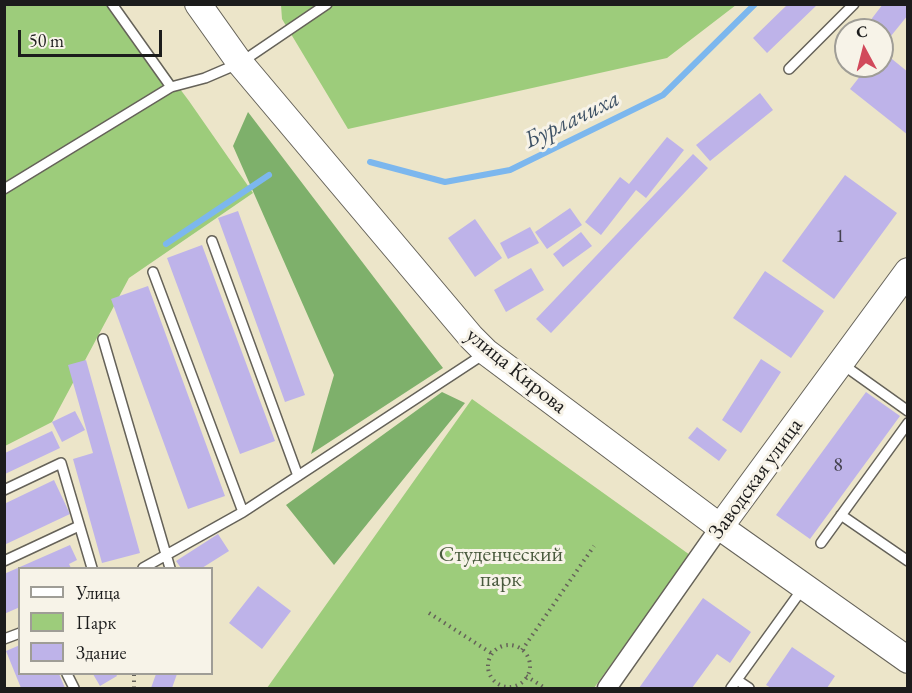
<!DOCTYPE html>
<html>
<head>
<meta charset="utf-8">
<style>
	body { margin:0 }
	#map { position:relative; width:912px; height:693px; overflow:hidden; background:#ece5c9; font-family:"EB Garamond",serif }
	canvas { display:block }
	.frame { position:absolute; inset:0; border:6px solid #1c1c1c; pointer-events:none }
	.legend { position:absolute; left:18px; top:567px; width:195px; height:108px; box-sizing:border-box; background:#f7f3e8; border:2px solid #9f9d96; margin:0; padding:8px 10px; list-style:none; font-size:18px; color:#1c1c1c }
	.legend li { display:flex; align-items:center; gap:12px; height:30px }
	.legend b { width:30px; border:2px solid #9f9d96 }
	.north { position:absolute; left:834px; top:18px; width:60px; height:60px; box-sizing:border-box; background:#f7f3e8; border:2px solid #9f9d96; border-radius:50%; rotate:353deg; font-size:16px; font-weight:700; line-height:24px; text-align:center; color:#1c1c1c }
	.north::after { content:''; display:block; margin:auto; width:21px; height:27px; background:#d1495b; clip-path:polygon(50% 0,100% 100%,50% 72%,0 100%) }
	.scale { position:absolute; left:18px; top:30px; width:144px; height:27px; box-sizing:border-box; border:3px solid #1c1c1c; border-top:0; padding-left:8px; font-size:18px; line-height:21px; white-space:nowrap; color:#1c1c1c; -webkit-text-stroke:4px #f7f3e8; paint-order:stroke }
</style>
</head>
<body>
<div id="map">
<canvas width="912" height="693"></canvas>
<div class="frame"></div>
<ul class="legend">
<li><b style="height:8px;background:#fff"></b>Улица</li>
<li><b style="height:16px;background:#9dcc7b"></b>Парк</li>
<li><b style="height:16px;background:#beb3e9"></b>Здание</li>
</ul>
<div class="north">С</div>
<div class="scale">50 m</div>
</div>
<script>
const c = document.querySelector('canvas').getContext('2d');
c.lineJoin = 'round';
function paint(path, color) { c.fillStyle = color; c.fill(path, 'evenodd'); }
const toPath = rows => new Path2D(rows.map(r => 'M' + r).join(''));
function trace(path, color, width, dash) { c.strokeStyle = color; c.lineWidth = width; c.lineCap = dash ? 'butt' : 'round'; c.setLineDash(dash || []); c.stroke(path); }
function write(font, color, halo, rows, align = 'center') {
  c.font = font + ' "EB Garamond",serif'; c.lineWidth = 6; c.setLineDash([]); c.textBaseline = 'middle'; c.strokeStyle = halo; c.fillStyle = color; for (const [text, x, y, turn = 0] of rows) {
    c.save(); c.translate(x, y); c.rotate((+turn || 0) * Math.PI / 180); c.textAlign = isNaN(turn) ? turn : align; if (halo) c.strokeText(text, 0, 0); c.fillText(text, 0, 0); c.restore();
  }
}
paint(toPath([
	[5,5,117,5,189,101,253,193,129,278,52,422,5,446],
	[281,5,736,5,667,58,348,129,282,19],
	[472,399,690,555,594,688,267,688]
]), '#9dcc7b');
paint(toPath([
	[248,112,443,368,311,454,334,375,233,146],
	[442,392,465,403,334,565,286,505]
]), '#7eb06b');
trace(toPath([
	[370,162,445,182,510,170,663,95,755,4],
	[166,244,269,175]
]), '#7cb7ee', 6);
paint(toPath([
	[788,4,818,4,767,53,753,38],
	[883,4,908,4,908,15,882,47,882,30,863,30],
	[882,51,908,72,908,135,850,89,868,66,882,66],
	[760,93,773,110,710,161,696,145],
	[667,137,684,150,646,198,636,190,601,235,585,222,620,177,629,184],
	[693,154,708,168,551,333,536,319],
	[845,175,897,213,834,299,782,261],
	[570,208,582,225,547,249,535,232],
	[238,211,305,395,285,402,218,218],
	[475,219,502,258,475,277,448,238],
	[530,227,539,243,508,259,500,243],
	[581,232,592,246,563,267,553,254],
	[202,245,275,441,240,454,167,258],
	[531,268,544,290,506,312,494,290],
	[765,271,824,311,791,358,733,318],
	[148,286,225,496,188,509,111,299],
	[761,359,781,372,741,433,722,420],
	[86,360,140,553,102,563,73,459,93,453,68,365],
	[866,392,900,416,810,539,776,515],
	[75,411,85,430,62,442,52,422],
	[697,427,727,450,719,461,688,438],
	[52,431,60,448,5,474,5,453],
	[54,480,70,514,4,545,4,504],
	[218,534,229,551,202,568,181,568,176,561],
	[70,545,77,560,69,564,71,568,20,568,20,607,4,614,4,574],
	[258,586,291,611,262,649,229,623],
	[703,598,751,632,730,663,717,654,692,688,639,688],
	[20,645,20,674,59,674,65,688,21,688,6,651],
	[792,647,835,676,827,688,771,688,766,685],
	[93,674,116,674,117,676,100,686],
	[156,674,177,674,172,688,151,688]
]), '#beb3e9');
const lane = toPath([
	[112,4,171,87],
	[789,69,854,4],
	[4,189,171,87,205,78,240,63,327,4],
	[212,241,298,476],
	[153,272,243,512],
	[103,339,170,568],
	[842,364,908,411],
	[4,490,61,463,92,568],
	[841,515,908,561],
	[821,543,908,423],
	[4,561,79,526],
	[143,568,243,512,484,354],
	[4,639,20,633],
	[67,674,74,688],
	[737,680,749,688],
	[731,688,803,588]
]);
const street = toPath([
	[607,688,720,527]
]);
const secondary = toPath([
	[198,4,240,63,471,337,486,352,720,527,908,660],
	[720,527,908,271]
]);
trace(lane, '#656259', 12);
trace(street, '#656259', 21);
trace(secondary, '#656259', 28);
trace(toPath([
	[429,613,491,653],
	'488 666a21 21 0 1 1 42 0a21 21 0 1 1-42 0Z',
	[522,650,594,546],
	[526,676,545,688],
	[134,688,134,674]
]), '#656259', 4, [1.5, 4.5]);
trace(lane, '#fff', 9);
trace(street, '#fff', 18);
trace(secondary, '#fff', 26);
write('20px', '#44424f', null, [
	["1",840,237],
	["8",838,466]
]);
write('22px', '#1c1c1c', '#f7f3e8', [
	["улица Кирова",516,371,39],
	["Заводская улица",756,479,-54]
]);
write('22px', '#495a3d', '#f7f3e8', [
	["Студенческий",501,555],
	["парк",501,580]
]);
write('italic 24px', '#3e5266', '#f7f3e8', [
	["Бурлачиха",572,120,-26]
]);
</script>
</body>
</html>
